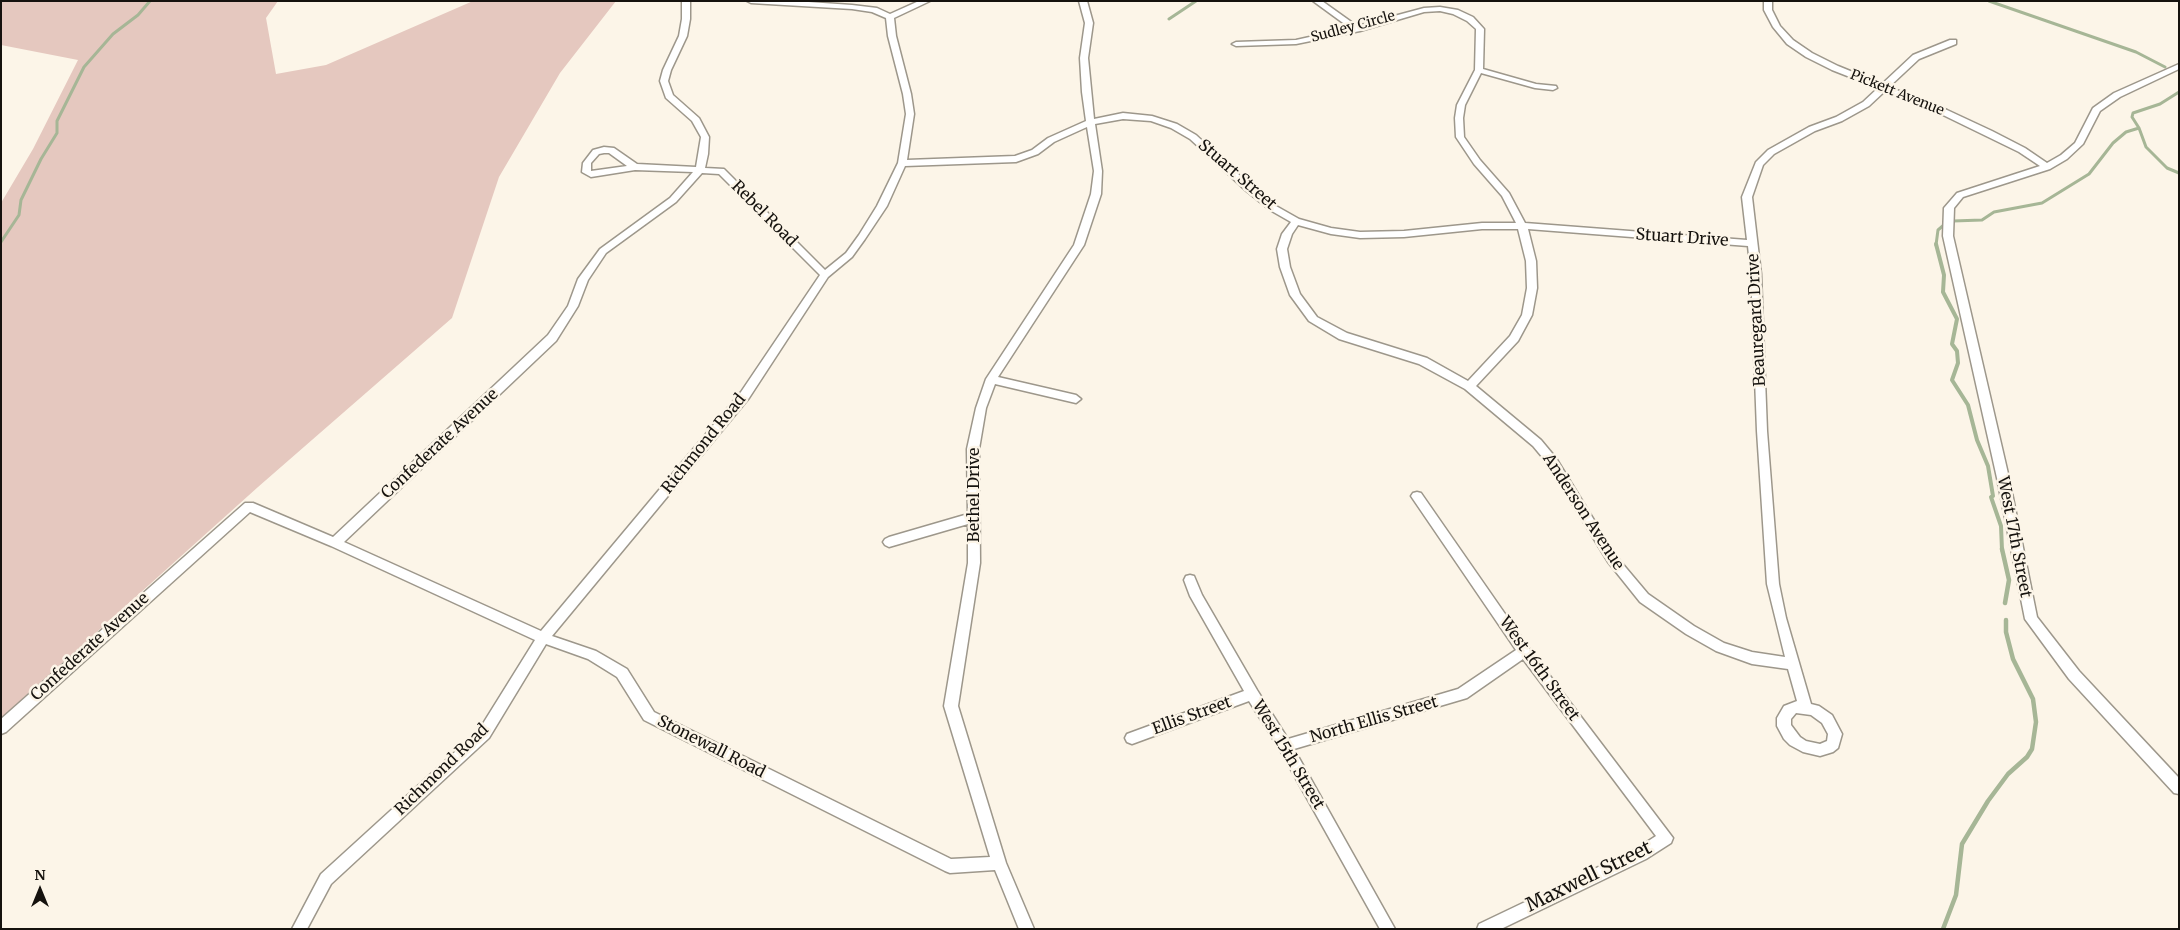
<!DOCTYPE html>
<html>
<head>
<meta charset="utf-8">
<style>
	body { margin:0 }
	#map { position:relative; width:2180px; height:930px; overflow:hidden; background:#fcf5e8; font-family:Merriweather,serif }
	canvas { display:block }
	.frame { position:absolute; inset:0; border:2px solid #15120e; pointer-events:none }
	.north { position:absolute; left:15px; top:865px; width:50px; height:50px; -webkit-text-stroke:4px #fcf5e8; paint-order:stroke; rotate:0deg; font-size:14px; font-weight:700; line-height:20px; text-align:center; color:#15120e }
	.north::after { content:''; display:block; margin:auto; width:18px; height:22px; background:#15120e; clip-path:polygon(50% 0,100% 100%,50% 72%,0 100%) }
</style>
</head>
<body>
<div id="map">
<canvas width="2180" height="930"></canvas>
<div class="frame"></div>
<div class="north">N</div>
</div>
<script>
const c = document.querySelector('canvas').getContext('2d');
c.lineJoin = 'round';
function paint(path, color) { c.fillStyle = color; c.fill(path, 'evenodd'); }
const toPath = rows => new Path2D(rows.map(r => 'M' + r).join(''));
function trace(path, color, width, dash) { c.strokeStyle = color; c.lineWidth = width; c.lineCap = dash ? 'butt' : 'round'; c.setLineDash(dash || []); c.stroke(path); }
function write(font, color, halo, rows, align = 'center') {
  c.font = font + ' Merriweather,serif'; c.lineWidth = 5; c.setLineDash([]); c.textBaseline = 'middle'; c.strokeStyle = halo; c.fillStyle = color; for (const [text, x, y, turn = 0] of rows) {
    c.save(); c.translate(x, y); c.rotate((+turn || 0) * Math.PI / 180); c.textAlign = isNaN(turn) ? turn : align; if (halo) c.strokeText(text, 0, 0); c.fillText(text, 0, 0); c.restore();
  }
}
paint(toPath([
	[1,1,278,1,266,18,276,74,326,65,473,1,616,1,560,73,499,177,452,318,258,487,1,718,1,203,33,149,78,60,1,45]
]), '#e5c8bf');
trace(toPath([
	[1989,1,2136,52,2165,67],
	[1169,19,1196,1],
	[2179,92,2160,104,2133,113,2132,117,2139,128,2146,147,2167,168,2179,173],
	[1953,221,1982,220,1994,212,2042,203,2089,174,2113,143,2126,132,2139,128],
	[1,242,19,215,21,200,41,159,57,133,57,121,84,67,113,34,138,15,150,1],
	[1936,245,1938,230,1945,224]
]), '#a6b696', 3);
trace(toPath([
	[1936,244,1944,275,1943,292,1957,319,1952,344,1957,351,1958,363,1952,380,1968,405,1977,440,1988,466,1993,496,1991,497,2001,526,2002,550]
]), '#a6b696', 4);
trace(toPath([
	[2002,549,2009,580,2005,603],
	[1943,929,1956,895,1962,844,1988,801,2008,774,2027,757,2032,749,2036,722,2033,699,2013,659,2006,632,2006,620]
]), '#a6b696', 4.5);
const minor = toPath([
	[682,1,690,1,690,19,687,36,671,70,668,81,673,95,699,118,709,137,708,154,705,168,724,169,825,270,846,253,859,235,877,206,898,163,906,114,903,94,888,36,886,18,872,12,852,9,751,3,747,1,794,1,852,5,877,8,890,14,919,1,930,1,894,18,896,36,911,94,914,114,907,160,1015,156,1032,150,1048,138,1086,121,1082,92,1080,58,1085,23,1079,1,1087,1,1093,23,1088,58,1094,119,1123,113,1152,116,1177,124,1196,135,1250,185,1276,206,1299,219,1331,228,1360,232,1404,231,1482,223,1516,223,1502,196,1474,164,1456,137,1455,118,1457,105,1475,70,1476,29,1467,21,1453,14,1440,11,1424,12,1360,31,1296,44,1236,46,1232,44,1236,42,1296,40,1350,28,1313,1,1322,1,1357,26,1424,8,1440,7,1458,10,1473,17,1484,29,1483,69,1536,84,1556,86,1557,88,1553,90,1535,88,1481,73,1465,105,1463,118,1464,137,1480,160,1509,193,1525,223,1747,240,1742,197,1756,162,1768,150,1809,127,1836,117,1863,102,1878,88,1832,70,1806,57,1787,44,1773,27,1764,10,1764,1,1772,1,1772,10,1780,26,1793,40,1812,53,1838,66,1882,84,1913,55,1950,40,1956,40,1956,44,1919,59,1889,87,1947,110,1992,131,2025,148,2047,163,2061,155,2075,143,2093,108,2114,93,2179,64,2179,69,2120,97,2100,111,2083,144,2067,159,2050,169,1963,197,1954,208,1953,236,2009,478,2037,617,2079,671,2179,778,2179,794,2174,793,2069,679,2025,619,1997,478,1943,236,1944,208,1957,193,2040,166,2019,152,1941,114,1885,91,1869,106,1842,121,1815,131,1774,154,1763,165,1752,197,1761,274,1767,431,1779,584,1786,618,1811,704,1819,706,1832,715,1842,734,1838,748,1833,752,1820,756,1803,752,1790,745,1784,739,1777,726,1777,718,1784,706,1797,701,1788,669,1752,664,1716,651,1686,634,1640,602,1608,562,1548,464,1533,446,1465,389,1419,364,1339,339,1309,321,1290,295,1280,267,1277,249,1282,234,1291,222,1270,210,1244,189,1190,139,1171,128,1151,121,1123,119,1095,124,1102,171,1101,194,1084,245,998,377,1076,395,1081,399,1076,403,995,384,986,408,979,449,980,563,958,706,1006,863,1034,929,1019,929,995,870,950,873,945,871,644,720,617,677,588,659,546,644,489,738,331,884,307,929,292,929,321,874,479,730,535,640,331,546,250,512,6,732,1,734,1,719,245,503,253,503,333,537,548,335,568,306,578,279,600,249,670,198,693,172,635,170,591,177,582,172,583,163,593,150,604,147,614,148,637,164,696,167,701,137,692,121,666,98,660,81,663,70,679,36,682,19,682,1],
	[1087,127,1094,171,1091,194,1074,245,986,379,976,408,967,449,968,514,889,537,885,539,883,542,885,545,889,547,968,524,968,563,944,706,990,857,951,859,654,712,627,669,596,651,552,636,749,398,828,277,852,257,865,239,887,206,905,166,1016,162,1038,154,1054,142,1087,127],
	[604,153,609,153,627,166,591,171,591,163,599,154,604,153],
	[702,173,719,174,820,275,741,392,541,631,344,542,556,341,578,306,588,280,606,253,676,202,702,173],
	[1298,225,1331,234,1360,238,1404,237,1482,229,1518,229,1526,261,1527,288,1522,315,1510,336,1468,381,1427,358,1347,333,1317,317,1300,294,1290,267,1287,249,1292,234,1298,225],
	[1528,229,1748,246,1751,274,1757,431,1767,584,1785,657,1752,652,1724,643,1694,626,1648,594,1616,556,1556,458,1541,440,1476,386,1518,341,1532,315,1537,288,1536,261,1528,229],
	[1796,713,1811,715,1822,723,1828,734,1827,741,1820,744,1806,741,1800,737,1791,725,1791,719,1796,713],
	[1417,492,1421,493,1528,647,1673,838,1671,843,1646,859,1501,929,1477,929,1479,924,1636,849,1656,836,1523,659,1467,698,1294,749,1395,929,1380,929,1280,750,1249,701,1132,744,1127,742,1125,738,1127,734,1244,691,1190,596,1184,580,1186,576,1190,575,1194,576,1202,595,1257,690,1288,739,1458,689,1516,650,1413,499,1411,496,1413,493,1417,492]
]);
trace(minor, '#9d978b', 3);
paint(minor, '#fff');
write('14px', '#15120e', '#fcf5e8', [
	["Sudley Circle",1353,27,-15],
	["Pickett Avenue",1897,93,22]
]);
write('16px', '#15120e', '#fcf5e8', [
	["Stuart Street",1237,175,41],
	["Rebel Road",764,214,45],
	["Stuart Drive",1682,238,4],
	["Beauregard Drive",1757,320,-93],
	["Confederate Avenue",440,444,-43],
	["Richmond Road",704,444,-51],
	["Bethel Drive",974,495,-90],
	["Anderson Avenue",1583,512,57],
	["West 17th Street",2014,537,79],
	["Confederate Avenue",90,647,-42],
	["West 16th Street",1539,669,54],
	["Ellis Street",1192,716,-20],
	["North Ellis Street",1374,720,-16],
	["Stonewall Road",711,747,27],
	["West 15th Street",1288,755,59],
	["Richmond Road",442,770,-44]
]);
write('19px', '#15120e', '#fcf5e8', [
	["Maxwell Street",1589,877,-26]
]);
</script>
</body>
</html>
